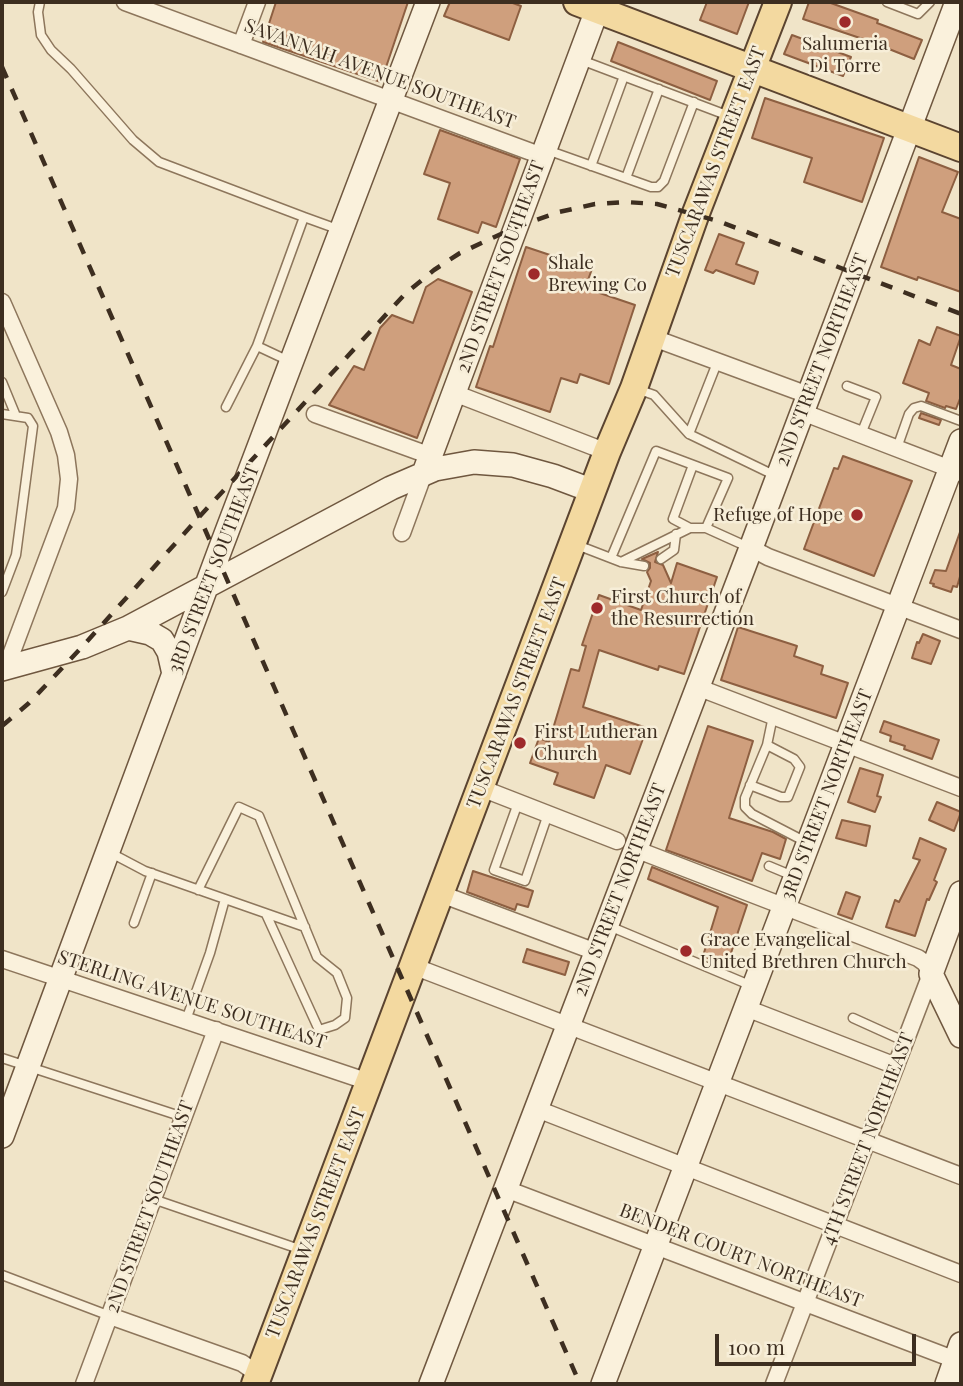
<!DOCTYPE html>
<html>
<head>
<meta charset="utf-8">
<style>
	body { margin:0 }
	#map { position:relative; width:963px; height:1386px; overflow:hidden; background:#f0e4c8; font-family:"Playfair Display",serif }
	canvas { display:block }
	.frame { position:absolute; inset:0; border:4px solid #3d2e20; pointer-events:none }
	.scale { position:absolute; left:715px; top:1334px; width:201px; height:32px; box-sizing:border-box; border:4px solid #3d2e20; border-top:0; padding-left:9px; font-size:21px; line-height:24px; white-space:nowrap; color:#3d2e20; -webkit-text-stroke:5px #f7eed8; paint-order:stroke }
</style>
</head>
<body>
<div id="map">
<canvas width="963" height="1386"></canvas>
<div class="frame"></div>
<div class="scale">100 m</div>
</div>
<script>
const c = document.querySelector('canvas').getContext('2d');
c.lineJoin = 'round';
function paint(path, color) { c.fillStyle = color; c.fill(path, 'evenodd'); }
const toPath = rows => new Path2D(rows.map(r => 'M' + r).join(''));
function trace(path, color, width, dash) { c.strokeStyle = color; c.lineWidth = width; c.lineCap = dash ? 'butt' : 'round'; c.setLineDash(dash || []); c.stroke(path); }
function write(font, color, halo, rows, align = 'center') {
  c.font = font + ' "Playfair Display",serif'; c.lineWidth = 5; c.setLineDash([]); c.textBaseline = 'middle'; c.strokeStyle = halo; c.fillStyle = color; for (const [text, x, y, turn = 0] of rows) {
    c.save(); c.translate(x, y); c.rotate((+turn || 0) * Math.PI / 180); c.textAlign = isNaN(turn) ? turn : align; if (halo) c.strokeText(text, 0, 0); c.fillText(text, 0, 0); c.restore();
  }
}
const building = toPath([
	[276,2,408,2,381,82,263,42,276,2],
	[450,2,510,2,521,6,509,40,444,16,450,2],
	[707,2,749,2,737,34,700,20,707,2],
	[809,2,828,2,878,20,877,23,922,40,914,59,869,41,803,19,809,2],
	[792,35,851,57,843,76,784,54,792,35],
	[618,42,717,81,710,100,611,61,618,42],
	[765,98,884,138,862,202,804,182,812,158,752,138,765,98],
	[440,130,520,159,496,227,482,222,478,233,438,219,450,183,424,174,440,130],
	[919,157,958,172,942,212,961,219,961,292,918,277,917,280,881,267,919,157],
	[719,234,744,243,736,264,758,272,754,284,716,270,713,273,705,270,719,234],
	[526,247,592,269,585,288,635,305,609,384,580,374,577,383,561,378,550,412,476,387,490,346,493,347,526,247],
	[438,279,472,292,417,438,329,405,354,366,364,370,380,328,392,315,413,323,426,287,438,279],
	[937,327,961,336,951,365,961,369,961,396,956,409,946,406,945,408,926,401,929,393,903,383,919,340,930,345,937,327],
	[921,413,941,420,939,425,919,418,921,413],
	[843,456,912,481,874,576,804,549,834,468,838,469,843,456],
	[960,532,961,573,957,587,953,586,951,592,933,586,934,584,930,583,935,570,946,571,960,532],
	[658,552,655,562,663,565,671,583,677,563,717,577,684,674,659,666,658,670,599,650,583,707,647,728,630,774,606,765,594,798,554,784,558,773,530,763,539,738,549,742,571,669,579,671,586,646,582,645,599,595,641,610,651,581,647,572,650,568,650,563,642,559,658,552],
	[738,627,797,646,794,656,823,666,821,674,848,683,836,718,721,680,738,627],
	[923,634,940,641,931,664,912,658,917,642,919,643,923,634],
	[884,721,939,740,932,759,904,749,905,746,890,741,891,736,880,732,884,721],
	[708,726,753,741,729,818,773,832,786,839,780,859,762,853,752,881,666,850,708,726],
	[860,768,883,775,877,796,881,797,875,812,848,802,860,768],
	[937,802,961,812,954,831,929,820,937,802],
	[842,820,870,826,866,846,836,838,842,820],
	[920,838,946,849,934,880,937,882,929,900,927,899,915,936,886,927,895,900,899,902,920,860,913,858,920,838],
	[652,867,747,905,727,965,703,956,718,907,648,879,652,867],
	[473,871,533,891,528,907,517,904,515,910,467,892,473,871],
	[846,892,860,897,852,919,838,914,846,892],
	[527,949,569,962,565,975,523,962,527,949]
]);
paint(building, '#cf9f7d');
trace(building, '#8d5f41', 2);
const lane = toPath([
	[40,2,38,12,41,35,51,50,71,69,133,140,159,162,304,217],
	[887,2,918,14,930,2],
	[581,60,729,116],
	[547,150,651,187,658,187,664,181,694,102],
	[591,166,624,76],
	[626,178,659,89],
	[289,361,257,346,304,217,340,230],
	[715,368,689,434,776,476],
	[2,382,16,416],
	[847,386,876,397,861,434],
	[637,389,654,395,689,434],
	[226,407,257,346],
	[2,414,28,418,33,426,16,555,2,592],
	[897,448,909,414,914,408,921,406,961,421],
	[693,465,673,519,690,528,706,528],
	[577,545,621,562,644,566],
	[611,558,656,451,728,478,706,528,748,547],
	[661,559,674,550,676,534],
	[621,562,690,528],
	[773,716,767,745,745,798,745,807,752,814,806,842],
	[750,785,781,797,788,797,800,767,794,759,767,745],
	[518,803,494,870,525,881,548,814],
	[109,852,145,871,225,899,210,953,186,1020],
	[769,866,793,876],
	[198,890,239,807,259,816,317,957,337,973,347,998,345,1018,335,1025,319,1030,266,914],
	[225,899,305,927],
	[134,923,152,873],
	[609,926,752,986],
	[853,1018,906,1042],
	[2,1058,183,1117],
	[153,1199,302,1250],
	[2,1275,110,1316]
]);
const street = toPath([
	[125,2,542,156],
	[241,45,257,2],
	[2,302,59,432,66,455,69,479,66,508,6,668],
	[651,337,808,395],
	[454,393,607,452],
	[802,412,961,473],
	[315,414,431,456],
	[402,533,424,473],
	[751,548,768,557,961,630],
	[697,687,961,788],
	[481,788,617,841],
	[635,849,918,958,925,963,931,974,774,1384],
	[441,894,596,952],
	[2,959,369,1082],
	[413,966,961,1176],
	[746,1008,896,1066],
	[537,1109,961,1274],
	[506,1189,961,1362],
	[110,1316,242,1363,259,1375],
	[84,1384,216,1030]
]);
const secondary = toPath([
	[424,473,600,2],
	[128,628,150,633,162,640,169,652,174,674],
	[2,669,82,647,128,628,391,488,435,469,474,462,513,465,553,476,593,491],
	[961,893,931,974,961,1036],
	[2,1136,221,547,428,2],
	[431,1384,751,548,957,2],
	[603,1384,961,441],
	[947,1384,961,1344]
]);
const primary = toPath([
	[577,2,961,148],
	[255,1384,607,452,634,388,696,213,778,2]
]);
trace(lane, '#8d765c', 11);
trace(street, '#8d765c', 19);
trace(secondary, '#6f573f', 26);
trace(primary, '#5b4430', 30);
trace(lane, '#faf1dc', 8);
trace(street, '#faf1dc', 16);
trace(secondary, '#faf1dc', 23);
trace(primary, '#f3d9a0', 26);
trace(toPath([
	[2,67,580,1384],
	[2,726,29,703,82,647,200,516,405,294,434,270,460,253,516,227,559,212,595,204,625,202,657,204,718,221,961,314]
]), '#3d2e20', 4.5, [12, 12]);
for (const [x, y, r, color] of [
	[845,22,7,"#9e2a2b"],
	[534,274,7,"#9e2a2b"],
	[857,515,7,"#9e2a2b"],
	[597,608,7,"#9e2a2b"],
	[520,743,7,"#9e2a2b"],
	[686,951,7,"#9e2a2b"]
]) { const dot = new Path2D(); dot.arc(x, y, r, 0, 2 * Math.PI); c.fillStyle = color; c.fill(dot); trace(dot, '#f7eed8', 2.5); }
write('19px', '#3d2e20', '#f7eed8', [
	["Salumeria",845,44,"center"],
	["Di Torre",845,66,"center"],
	["Shale",548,263],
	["Brewing Co",548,285],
	["Refuge of Hope",843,515,"right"],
	["First Church of",611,597],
	["the Resurrection",611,619],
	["First Lutheran",534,732],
	["Church",534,754],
	["Grace Evangelical",700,940],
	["United Brethren Church",700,962]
], 'left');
write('19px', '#3d2e20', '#f7eed8', [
	["SAVANNAH AVENUE SOUTHEAST",380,74,20],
	["TUSCARAWAS STREET EAST",716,162,-69],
	["2ND STREET SOUTHEAST",501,267,-70],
	["2ND STREET NORTHEAST",822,360,-69],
	["3RD STREET SOUTHEAST",214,569,-69],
	["TUSCARAWAS STREET EAST",517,693,-69],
	["3RD STREET NORTHEAST",827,795,-69],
	["2ND STREET NORTHEAST",620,890,-69],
	["STERLING AVENUE SOUTHEAST",192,1000,18],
	["4TH STREET NORTHEAST",868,1139,-69],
	["2ND STREET SOUTHEAST",150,1207,-70],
	["TUSCARAWAS STREET EAST",316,1223,-69],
	["BENDER COURT NORTHEAST",741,1256,21]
]);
</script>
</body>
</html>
